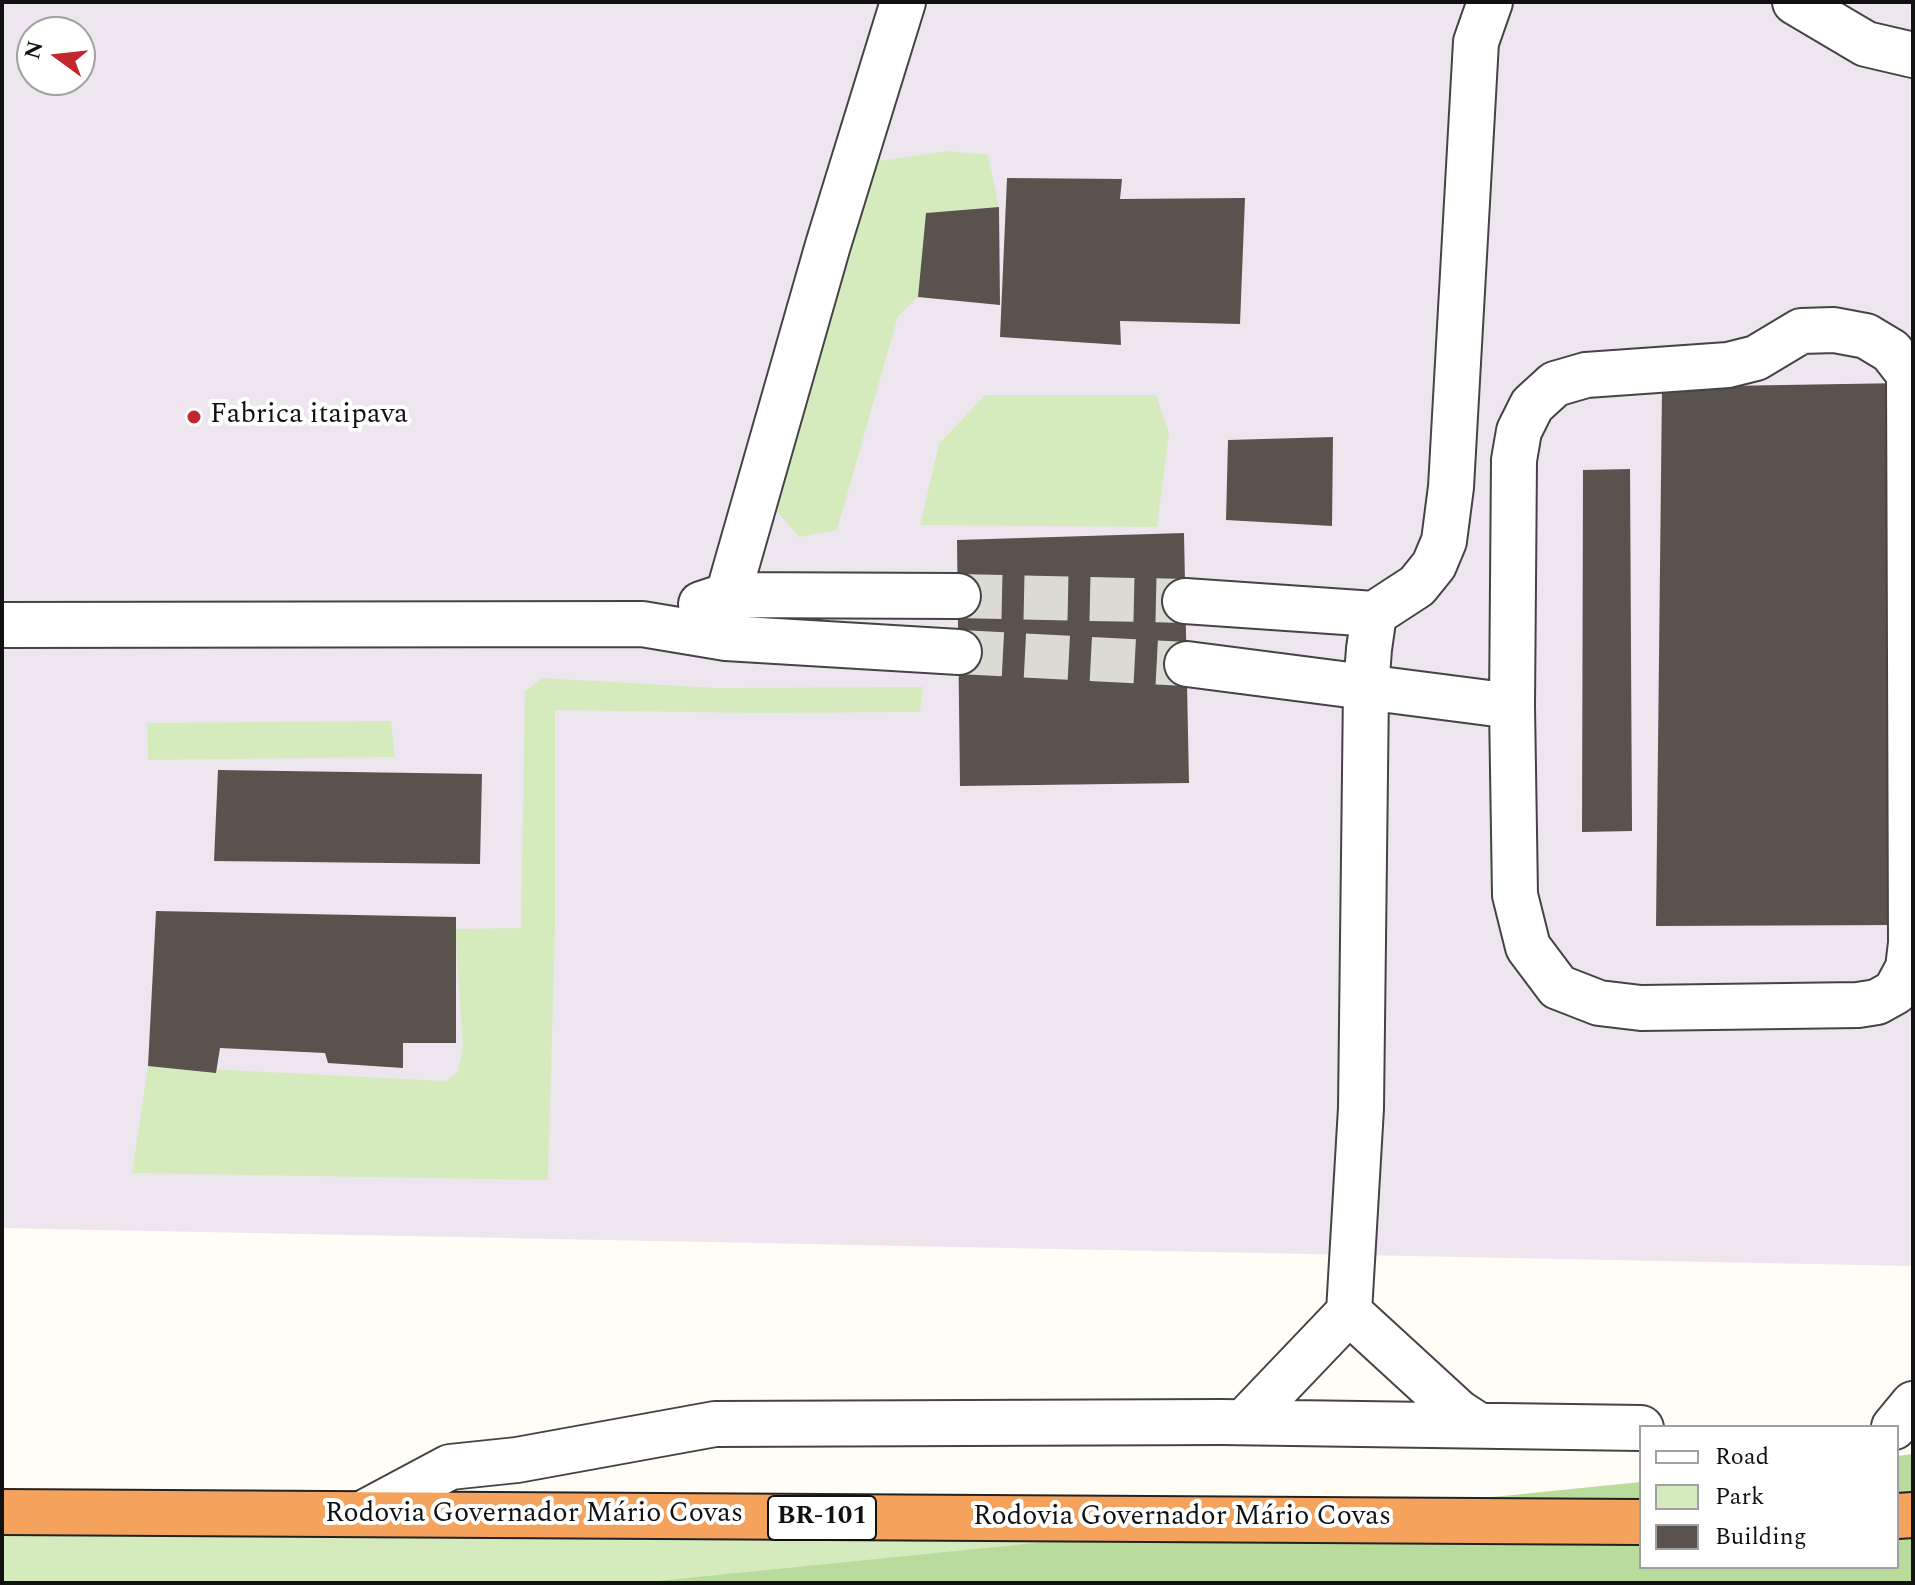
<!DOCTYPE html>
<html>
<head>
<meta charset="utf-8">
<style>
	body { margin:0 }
	#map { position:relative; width:1915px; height:1585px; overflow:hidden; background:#fffdf5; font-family:Spectral,serif }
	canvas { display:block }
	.frame { position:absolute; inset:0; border:4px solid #111; pointer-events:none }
	.legend { position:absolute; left:1639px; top:1425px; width:260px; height:144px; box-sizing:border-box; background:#fff; border:2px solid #a0a0a0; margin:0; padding:10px 14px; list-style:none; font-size:24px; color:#111 }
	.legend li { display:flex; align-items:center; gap:16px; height:40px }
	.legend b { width:40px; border:2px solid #a0a0a0 }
	.north { position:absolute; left:16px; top:16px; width:80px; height:80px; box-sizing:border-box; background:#fff; border:2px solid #a0a0a0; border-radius:50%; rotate:285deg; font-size:22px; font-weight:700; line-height:32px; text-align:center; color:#111 }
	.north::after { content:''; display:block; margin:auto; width:28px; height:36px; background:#c4262e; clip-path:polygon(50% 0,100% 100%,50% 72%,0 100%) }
</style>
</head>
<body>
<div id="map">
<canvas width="1915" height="1585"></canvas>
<div class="frame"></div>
<ul class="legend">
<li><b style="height:10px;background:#fff"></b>Road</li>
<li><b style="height:22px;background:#d5ebbd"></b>Park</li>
<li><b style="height:22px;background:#5a524d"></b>Building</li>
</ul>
<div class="north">N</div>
</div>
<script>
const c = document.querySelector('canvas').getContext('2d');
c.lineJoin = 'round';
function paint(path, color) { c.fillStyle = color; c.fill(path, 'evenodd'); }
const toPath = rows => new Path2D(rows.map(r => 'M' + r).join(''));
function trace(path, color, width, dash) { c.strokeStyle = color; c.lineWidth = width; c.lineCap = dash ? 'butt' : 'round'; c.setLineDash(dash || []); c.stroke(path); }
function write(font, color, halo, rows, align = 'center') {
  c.font = font + ' Spectral,serif'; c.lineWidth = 8; c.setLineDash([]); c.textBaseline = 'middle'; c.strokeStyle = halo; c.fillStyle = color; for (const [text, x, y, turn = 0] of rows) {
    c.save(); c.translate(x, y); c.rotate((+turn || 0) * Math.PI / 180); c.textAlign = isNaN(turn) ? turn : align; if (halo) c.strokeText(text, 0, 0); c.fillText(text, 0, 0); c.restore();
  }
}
paint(toPath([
	[2,2,1913,2,1913,1266,2,1228],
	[32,32,80,32,80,80,32,80]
]), '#eee6ef');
paint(toPath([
	[949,151,988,155,999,207,926,213,918,297,898,316,837,530,799,537,773,507,808,368,878,161],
	[985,395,1156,395,1169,433,1157,527,920,525,939,444],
	[542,678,717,688,923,687,920,712,756,713,555,710,555,928,548,1180,132,1173,148,1066,446,1081,458,1072,463,1046,455,929,521,928,525,691],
	[391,721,395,757,148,760,147,723],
	[2,1512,1457,1522,1641,1567,1897,1567,1913,1583,2,1583]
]), '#d5ebbd');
paint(toPath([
	[1913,1454,1913,1583,638,1583,1641,1482,1641,1567,1897,1567,1897,1456]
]), '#b9dc9c');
paint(toPath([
	[1007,178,1122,179,1120,199,1245,198,1240,324,1120,321,1121,345,1000,337],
	[999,207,1000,305,918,297,926,213],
	[1905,383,1899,925,1656,926,1662,387],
	[1333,437,1332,526,1226,520,1228,440],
	[1630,469,1632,831,1582,832,1583,470],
	[1184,533,1189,783,960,786,957,540],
	[218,770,482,774,480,864,214,861],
	[156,911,456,917,456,1043,403,1043,403,1068,328,1063,325,1053,220,1048,216,1073,148,1066]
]), '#5a524d');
trace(toPath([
	[958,596,1185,601],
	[959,652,1187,664]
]), '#dbdad3', 44, [44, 22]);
const minor = toPath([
	[1795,2,1866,44,1913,55],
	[1185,601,1374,614],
	[701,604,728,595,958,596],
	[2,625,642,624,726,638,959,652],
	[726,638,728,595,828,245,903,2],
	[1187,664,1512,706,1514,460,1519,431,1532,405,1555,384,1586,375,1728,365,1756,358,1801,331,1834,330,1866,336,1891,351,1909,374,1911,943,1908,968,1895,992,1877,1002,1858,1005,1641,1008,1599,1003,1558,987,1528,947,1515,895,1512,706],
	[1349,1312,1458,1412,1478,1425],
	[1244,1422,1349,1312,1361,1108,1366,689,1369,649,1374,614,1417,586,1434,565,1444,541,1451,487,1476,42,1490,2],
	[1894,1427,1913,1404],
	[362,1514,450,1467,517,1460,715,1424,1221,1422,1641,1428]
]);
const highway = toPath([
	[2,1512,1641,1522],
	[1897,1516,1913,1515]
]);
trace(minor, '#444', 48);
trace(highway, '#222', 48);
trace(minor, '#fff', 44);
trace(highway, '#f5a25d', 44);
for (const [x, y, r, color] of [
	[194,417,8,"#c4262e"]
]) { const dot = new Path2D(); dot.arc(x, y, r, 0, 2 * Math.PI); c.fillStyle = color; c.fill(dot); trace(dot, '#fff', 3); }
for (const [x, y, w] of [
	[822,1518,108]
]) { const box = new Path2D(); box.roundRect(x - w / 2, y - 22, w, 44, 6); c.fillStyle = '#fff'; c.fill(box); trace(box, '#111', 2); }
write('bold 26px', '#111', null, [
	["BR-101",822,1518]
]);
write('28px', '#111', '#fff', [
	["Fabrica itaipava",210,417]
], 'left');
write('28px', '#111', '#fff', [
	["Rodovia Governador Mário Covas",534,1516],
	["Rodovia Governador Mário Covas",1182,1519]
]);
</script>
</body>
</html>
